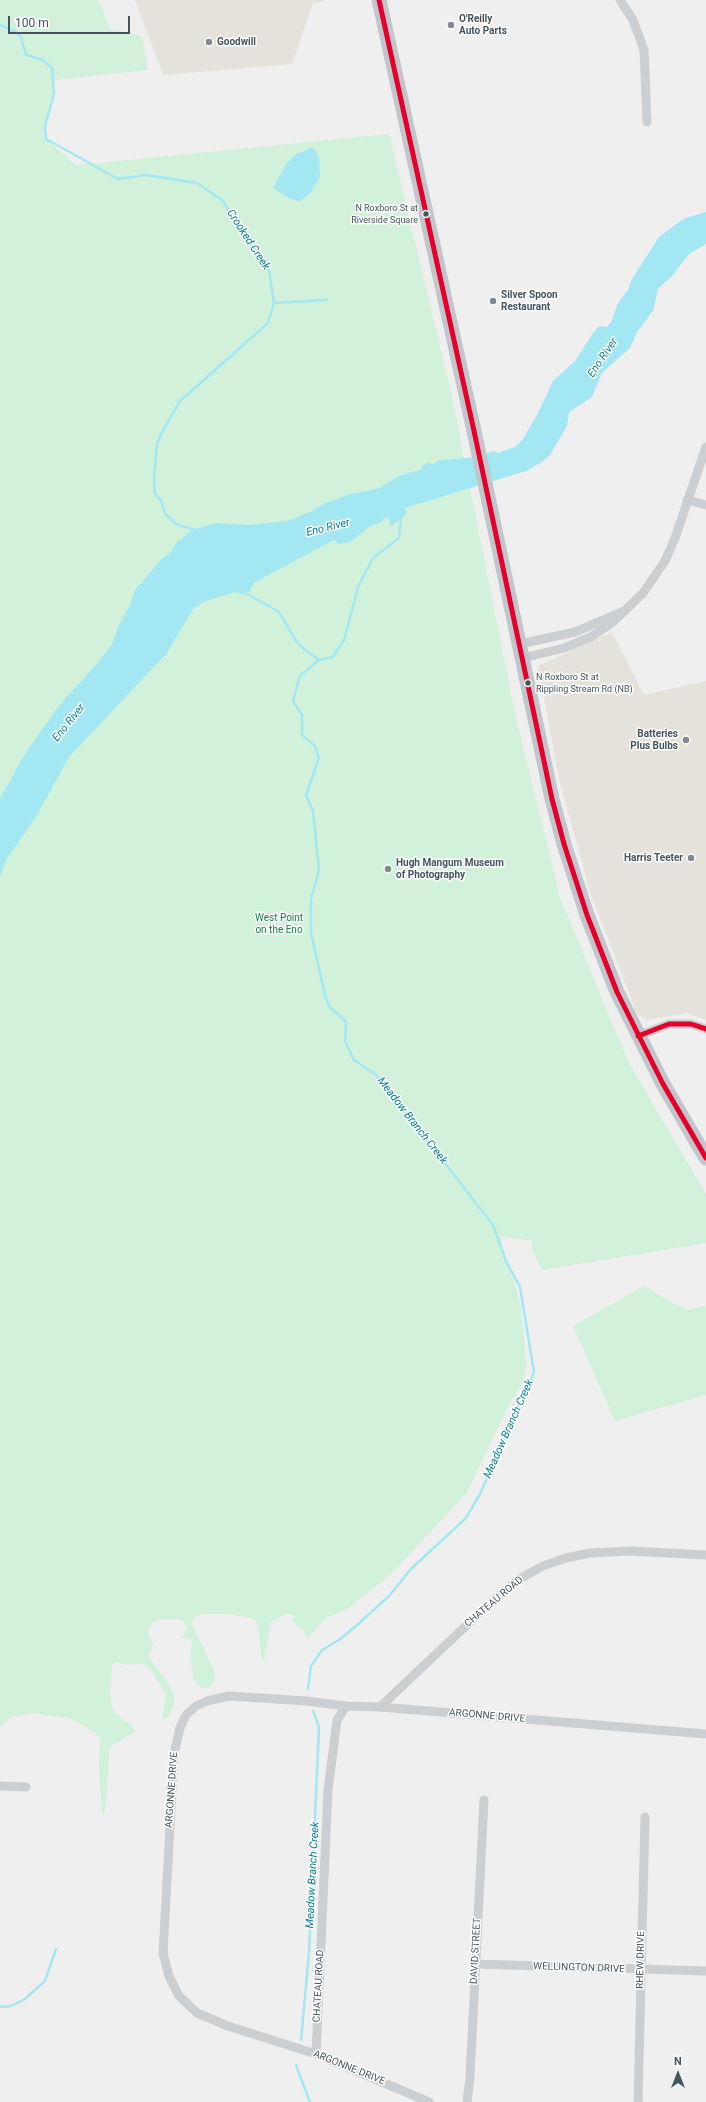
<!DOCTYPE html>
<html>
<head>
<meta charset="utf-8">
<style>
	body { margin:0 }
	#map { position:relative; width:706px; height:2102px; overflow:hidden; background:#f0efef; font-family:Roboto,sans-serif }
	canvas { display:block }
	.north { position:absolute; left:658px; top:2054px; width:40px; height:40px; -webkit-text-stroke:3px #fff; paint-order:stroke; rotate:0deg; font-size:11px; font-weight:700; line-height:16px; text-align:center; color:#45545e }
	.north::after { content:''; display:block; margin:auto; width:14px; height:18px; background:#45545e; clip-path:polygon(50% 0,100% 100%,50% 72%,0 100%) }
	.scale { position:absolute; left:8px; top:16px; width:122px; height:18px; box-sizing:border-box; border:2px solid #45545e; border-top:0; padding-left:5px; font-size:12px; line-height:14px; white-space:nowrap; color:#45545e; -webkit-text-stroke:3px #fff; paint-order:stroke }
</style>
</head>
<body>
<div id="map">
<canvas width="706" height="2102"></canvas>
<div class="north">N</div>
<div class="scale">100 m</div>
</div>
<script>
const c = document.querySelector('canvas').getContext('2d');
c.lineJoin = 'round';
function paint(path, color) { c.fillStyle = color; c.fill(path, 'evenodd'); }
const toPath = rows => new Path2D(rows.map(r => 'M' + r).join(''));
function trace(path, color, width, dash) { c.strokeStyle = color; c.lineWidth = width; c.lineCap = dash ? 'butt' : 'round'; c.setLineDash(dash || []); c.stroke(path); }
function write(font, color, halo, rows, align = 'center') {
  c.font = font + ' Roboto,sans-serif'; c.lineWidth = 3; c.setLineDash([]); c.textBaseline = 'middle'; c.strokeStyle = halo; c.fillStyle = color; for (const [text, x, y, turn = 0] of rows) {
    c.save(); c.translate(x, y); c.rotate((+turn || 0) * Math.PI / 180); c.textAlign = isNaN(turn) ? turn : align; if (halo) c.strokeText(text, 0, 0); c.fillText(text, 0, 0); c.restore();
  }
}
paint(toPath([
	[135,0,327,0,313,3,292,64,163,75],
	[612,632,644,695,706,681,706,1020,687,1013,648,1020,637,1014,590,892,560,783,538,666]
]), '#e5e2dc');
paint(toPath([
	[0,0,99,0,110,29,142,36,148,70,55,80,44,137,76,165,389,134,451,392,516,718,560,897,629,1063,706,1194,706,1243,542,1270,532,1250,532,1241,501,1236,502,1248,510,1266,521,1307,527,1368,522,1384,511,1401,466,1494,391,1574,349,1608,326,1618,307,1639,305,1632,293,1622,293,1615,287,1613,271,1622,264,1662,261,1656,258,1627,255,1619,229,1614,202,1614,194,1618,192,1624,215,1672,214,1683,206,1689,199,1686,194,1679,190,1657,192,1644,190,1639,182,1638,187,1628,184,1622,178,1619,161,1619,152,1623,148,1632,153,1644,149,1655,152,1662,169,1684,174,1695,174,1705,169,1716,164,1720,162,1717,166,1697,163,1689,149,1667,141,1664,125,1665,117,1662,112,1664,110,1697,112,1706,115,1713,134,1727,135,1732,109,1748,108,1778,105,1812,102,1815,99,1771,100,1740,97,1734,70,1718,43,1715,34,1713,10,1717,5,1724,0,1726],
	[644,1286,686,1310,706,1306,706,1395,615,1421,573,1326]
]), '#d2f1db');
paint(toPath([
	[312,148,316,151,319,158,320,177,311,192,300,202,285,196,273,188,287,163,295,155],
	[706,212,706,244,689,254,672,276,658,289,653,311,637,332,630,348,602,373,592,397,569,412,567,426,550,455,542,462,526,471,405,508,406,515,391,526,388,517,384,518,383,521,369,527,350,542,339,544,334,540,255,582,249,592,239,591,205,601,193,609,167,653,69,757,37,815,6,860,0,877,0,799,23,757,61,703,97,664,112,644,119,625,130,605,135,590,161,560,172,551,176,543,192,530,216,523,249,525,288,521,312,511,326,503,350,494,377,489,401,475,421,470,422,466,429,462,433,465,439,460,468,458,494,451,498,453,515,447,523,439,538,413,553,381,575,361,595,330,600,326,607,327,612,320,618,303,628,290,632,279,659,237,683,219]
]), '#a3e7f2');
trace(toPath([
	[0,25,16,32,21,37,26,55,43,60,52,68,54,94,45,126,46,139,118,179,146,175,197,183,223,201,240,229,269,270,274,303,268,323,180,401,161,434,157,444,154,476,155,494,161,500,165,514,176,524,195,530],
	[274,303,327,300],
	[234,590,249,595,279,612,296,641,304,649,319,660],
	[308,1689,311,1666,322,1650,339,1640,356,1626,389,1596,411,1569,466,1518,480,1494,534,1372,520,1287,506,1261,493,1225,376,1075,354,1060,345,1041,346,1022,329,1006,325,995,311,933,311,899,319,870,313,811,306,795,319,758,315,746,302,735,302,715,293,701,300,676,319,660,333,657,344,640,358,587,373,558,399,538,401,517],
	[0,2007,11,2006,25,1999,45,1981,56,1949],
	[301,2040,309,1953,319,1727,313,1711],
	[296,2065,310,2102]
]), '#a3e7f2', 2.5);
trace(toPath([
	[620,0,633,20,644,50,647,122],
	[687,500,706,505],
	[520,644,575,632,622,612],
	[523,658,564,648,591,637,613,622,643,593,665,561,675,538,706,447],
	[638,1036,669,1024,691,1024,706,1029],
	[380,1707,488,1605,519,1579,543,1566,566,1558,590,1553,631,1551,706,1555],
	[0,1786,26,1787],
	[475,1964,706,1971],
	[316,2054,328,1790,337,1720,346,1706],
	[429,2102,316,2054,228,2026,197,2013,179,1996,169,1976,163,1953,174,1754,180,1728,186,1715,196,1706,207,1701,229,1696,307,1701,346,1706,380,1707,706,1734],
	[467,2102,470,2077,484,1800],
	[638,2102,645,1817]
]), '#cbcfd1', 9);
trace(toPath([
	[379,0,474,431,552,799,564,844,587,915,617,992,663,1084,706,1158]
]), '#c0c6cb', 15);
trace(toPath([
	[379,0,474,431,552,799,564,844,587,915,617,992,663,1084,706,1158],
	[638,1036,669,1024,691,1024,706,1029]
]), '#e4002b', 5);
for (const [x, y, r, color] of [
	[451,25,4,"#818a91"],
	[209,42,4,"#818a91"],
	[426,214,3.5,"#45545e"],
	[493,301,4,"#818a91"],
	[528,683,3.5,"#45545e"],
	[686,740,4,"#818a91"],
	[691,858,4,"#818a91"],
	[388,869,4,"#818a91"]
]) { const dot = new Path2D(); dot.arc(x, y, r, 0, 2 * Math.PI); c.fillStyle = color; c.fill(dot); trace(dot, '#fff', 1.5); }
write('9px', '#45545e', '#fff', [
	["N Roxboro St at",418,209],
	["Riverside Square",418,221],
	["N Roxboro St at",536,678,"left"],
	["Rippling Stream Rd (NB)",536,690,"left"]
], 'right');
write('bold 10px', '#45545e', '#fff', [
	["O'Reilly",459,19],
	["Auto Parts",459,31],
	["Goodwill",217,42],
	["Silver Spoon",501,295],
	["Restaurant",501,307],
	["Batteries",678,734,"right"],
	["Plus Bulbs",678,746,"right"],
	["Harris Teeter",683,858,"right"],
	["Hugh Mangum Museum",396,863],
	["of Photography",396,875]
], 'left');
write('10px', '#0f8542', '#fff', [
	["West Point",279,918],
	["on the Eno",279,930]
]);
write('10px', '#45545e', '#fff', [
	["CHATEAU ROAD",494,1602,-40],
	["ARGONNE DRIVE",487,1716,5],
	["ARGONNE DRIVE",172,1790,-86],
	["DAVID STREET",476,1951,-87],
	["RHEW DRIVE",641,1960,-89],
	["WELLINGTON DRIVE",579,1968,2],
	["CHATEAU ROAD",319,1986,-87],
	["ARGONNE DRIVE",349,2068,22]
]);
write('italic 11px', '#038094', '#fff', [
	["Crooked Creek",248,240,57],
	["Eno River",603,358,-56],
	["Eno River",328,528,-14],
	["Eno River",69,723,-51],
	["Meadow Branch Creek",412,1121,52],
	["Meadow Branch Creek",509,1429,-66],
	["Meadow Branch Creek",313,1875,-87]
]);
</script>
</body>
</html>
